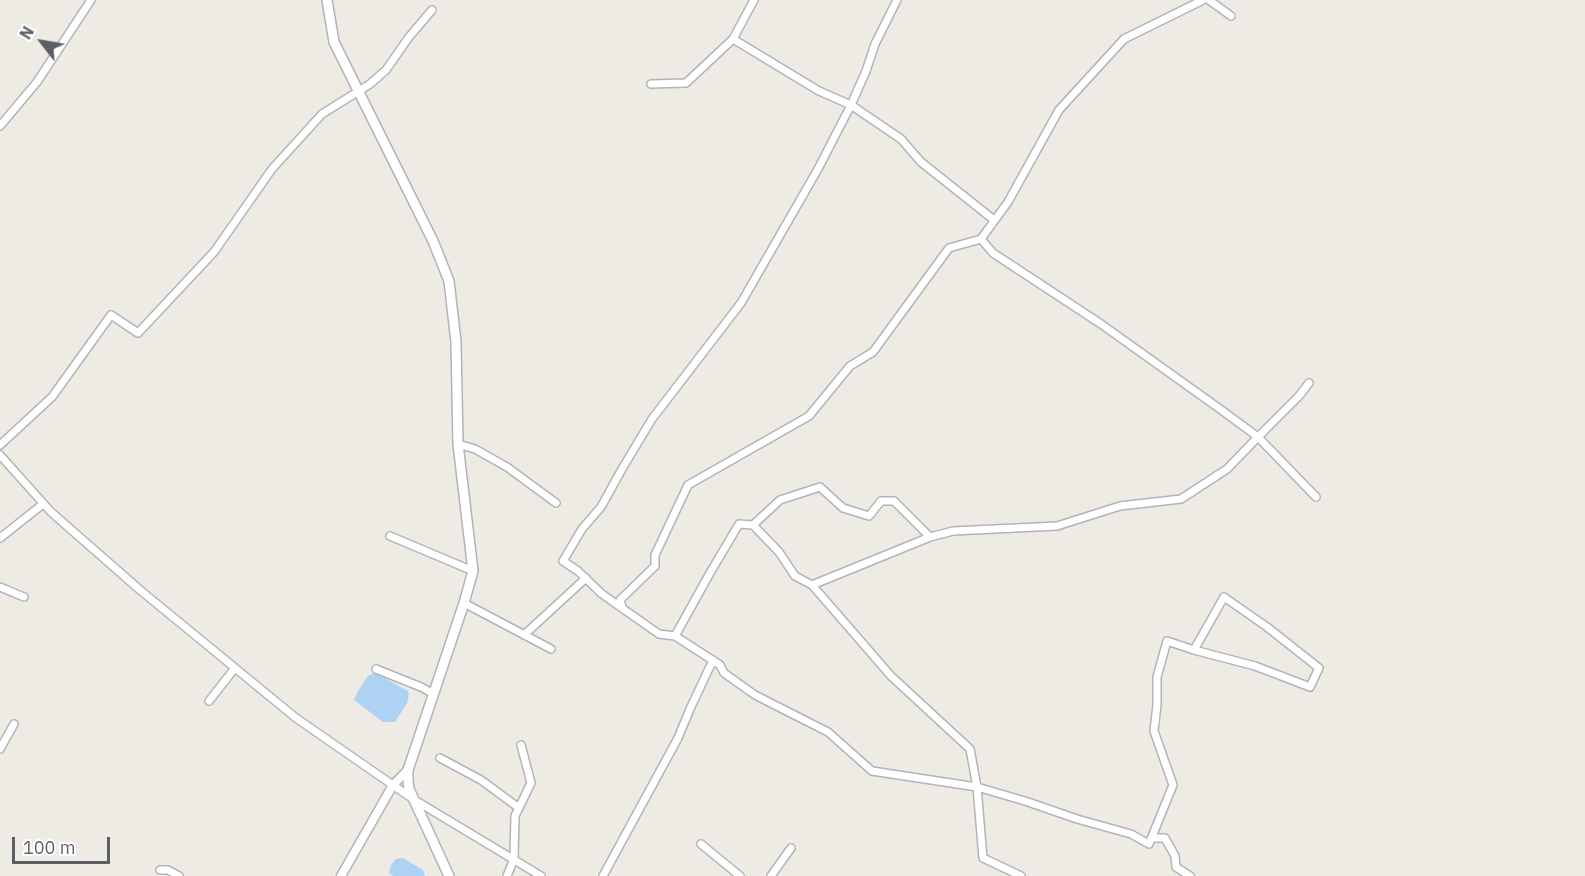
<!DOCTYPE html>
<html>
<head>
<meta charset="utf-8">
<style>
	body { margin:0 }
	#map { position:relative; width:1585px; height:876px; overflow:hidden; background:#edebe4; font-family:"IBM Plex Sans",sans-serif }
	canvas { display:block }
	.north { position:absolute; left:12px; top:12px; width:60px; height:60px; -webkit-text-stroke:4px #fff; paint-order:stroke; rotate:301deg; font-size:16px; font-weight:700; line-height:24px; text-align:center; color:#5c5f63 }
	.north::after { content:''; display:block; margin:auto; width:21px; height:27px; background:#5c5f63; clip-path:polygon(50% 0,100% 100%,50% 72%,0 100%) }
	.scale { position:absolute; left:12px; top:837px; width:98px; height:27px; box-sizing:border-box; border:3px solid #5c5f63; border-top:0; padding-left:8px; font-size:18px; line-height:21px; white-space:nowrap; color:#5c5f63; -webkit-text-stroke:4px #fff; paint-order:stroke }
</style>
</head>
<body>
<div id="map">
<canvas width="1585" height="876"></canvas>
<div class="north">N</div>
<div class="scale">100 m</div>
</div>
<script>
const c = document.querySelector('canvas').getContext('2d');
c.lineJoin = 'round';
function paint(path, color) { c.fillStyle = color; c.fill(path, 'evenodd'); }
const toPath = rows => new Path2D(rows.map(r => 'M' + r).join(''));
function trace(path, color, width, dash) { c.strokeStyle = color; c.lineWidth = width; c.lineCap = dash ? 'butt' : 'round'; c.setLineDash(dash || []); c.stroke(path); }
paint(toPath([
	[375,673,408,691,409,695,407,703,395,722,383,722,354,700,358,691,368,676],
	[403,858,423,870,425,876,393,876,389,873,391,865,396,859]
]), '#add2f4');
const minor = toPath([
	[754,0,733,39,819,91,851,105,901,139,921,162,994,220],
	[897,0,875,44,866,71,851,105,818,169,741,303,652,419,622,469,601,507,582,529,563,561,578,571,602,594,659,634,675,636,720,665,724,673,755,695,828,732,872,771,977,787,983,858,1021,876],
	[1209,0,1231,16],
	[651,84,686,83,733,39],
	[0,126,37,82,91,0],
	[1309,383,1299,396,1258,437,1316,497],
	[458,444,475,449,507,467,556,503],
	[0,445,52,397,111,315,138,333,214,252,272,169,322,114,370,84,386,70,409,37,432,10],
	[0,455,51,512,140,590,296,718,413,799,541,876],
	[753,525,780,500,820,487,843,508,869,516,881,501,894,501,930,537],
	[390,536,473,571],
	[0,538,43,504],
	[0,587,24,597],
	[464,603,551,649],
	[622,607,620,600,655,566,655,555,688,485,809,416,850,366,873,352,949,248,981,239],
	[524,635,586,578],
	[675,636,710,573,739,524,753,525,779,552,795,576,812,585],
	[1194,650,1224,597,1267,627,1319,668,1310,687,1255,666,1194,650,1167,641,1157,677,1157,705,1154,731,1173,785,1149,844,1131,834,1077,819,1025,801,977,787,970,749,891,676,812,585,930,537,953,531,1057,526,1120,506,1181,499,1227,469,1258,437,1220,409,1101,324,993,253,981,239,1008,202,1059,110,1124,39,1203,0],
	[376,669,421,687,434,694],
	[209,701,235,668],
	[0,749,14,724],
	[440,758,481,780,519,808],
	[1152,838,1165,838,1175,856,1176,867,1190,876],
	[701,844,740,876],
	[160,870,168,870,179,876],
	[507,876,514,859,515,816,531,783,521,745],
	[603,876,678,738,690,709,713,660],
	[771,876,791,848]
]);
const tertiary = toPath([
	[341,876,393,785,408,770]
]);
const secondary = toPath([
	[327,0,334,42,433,241,449,281,456,342,458,444,473,571,464,603,408,770,408,780,409,789,449,876]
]);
trace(minor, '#b1b4b8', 10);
trace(tertiary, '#b1b4b8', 11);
trace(secondary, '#b1b3b7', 12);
trace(minor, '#fff', 7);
trace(tertiary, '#fff', 8);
trace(secondary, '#fff', 9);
</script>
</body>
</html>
